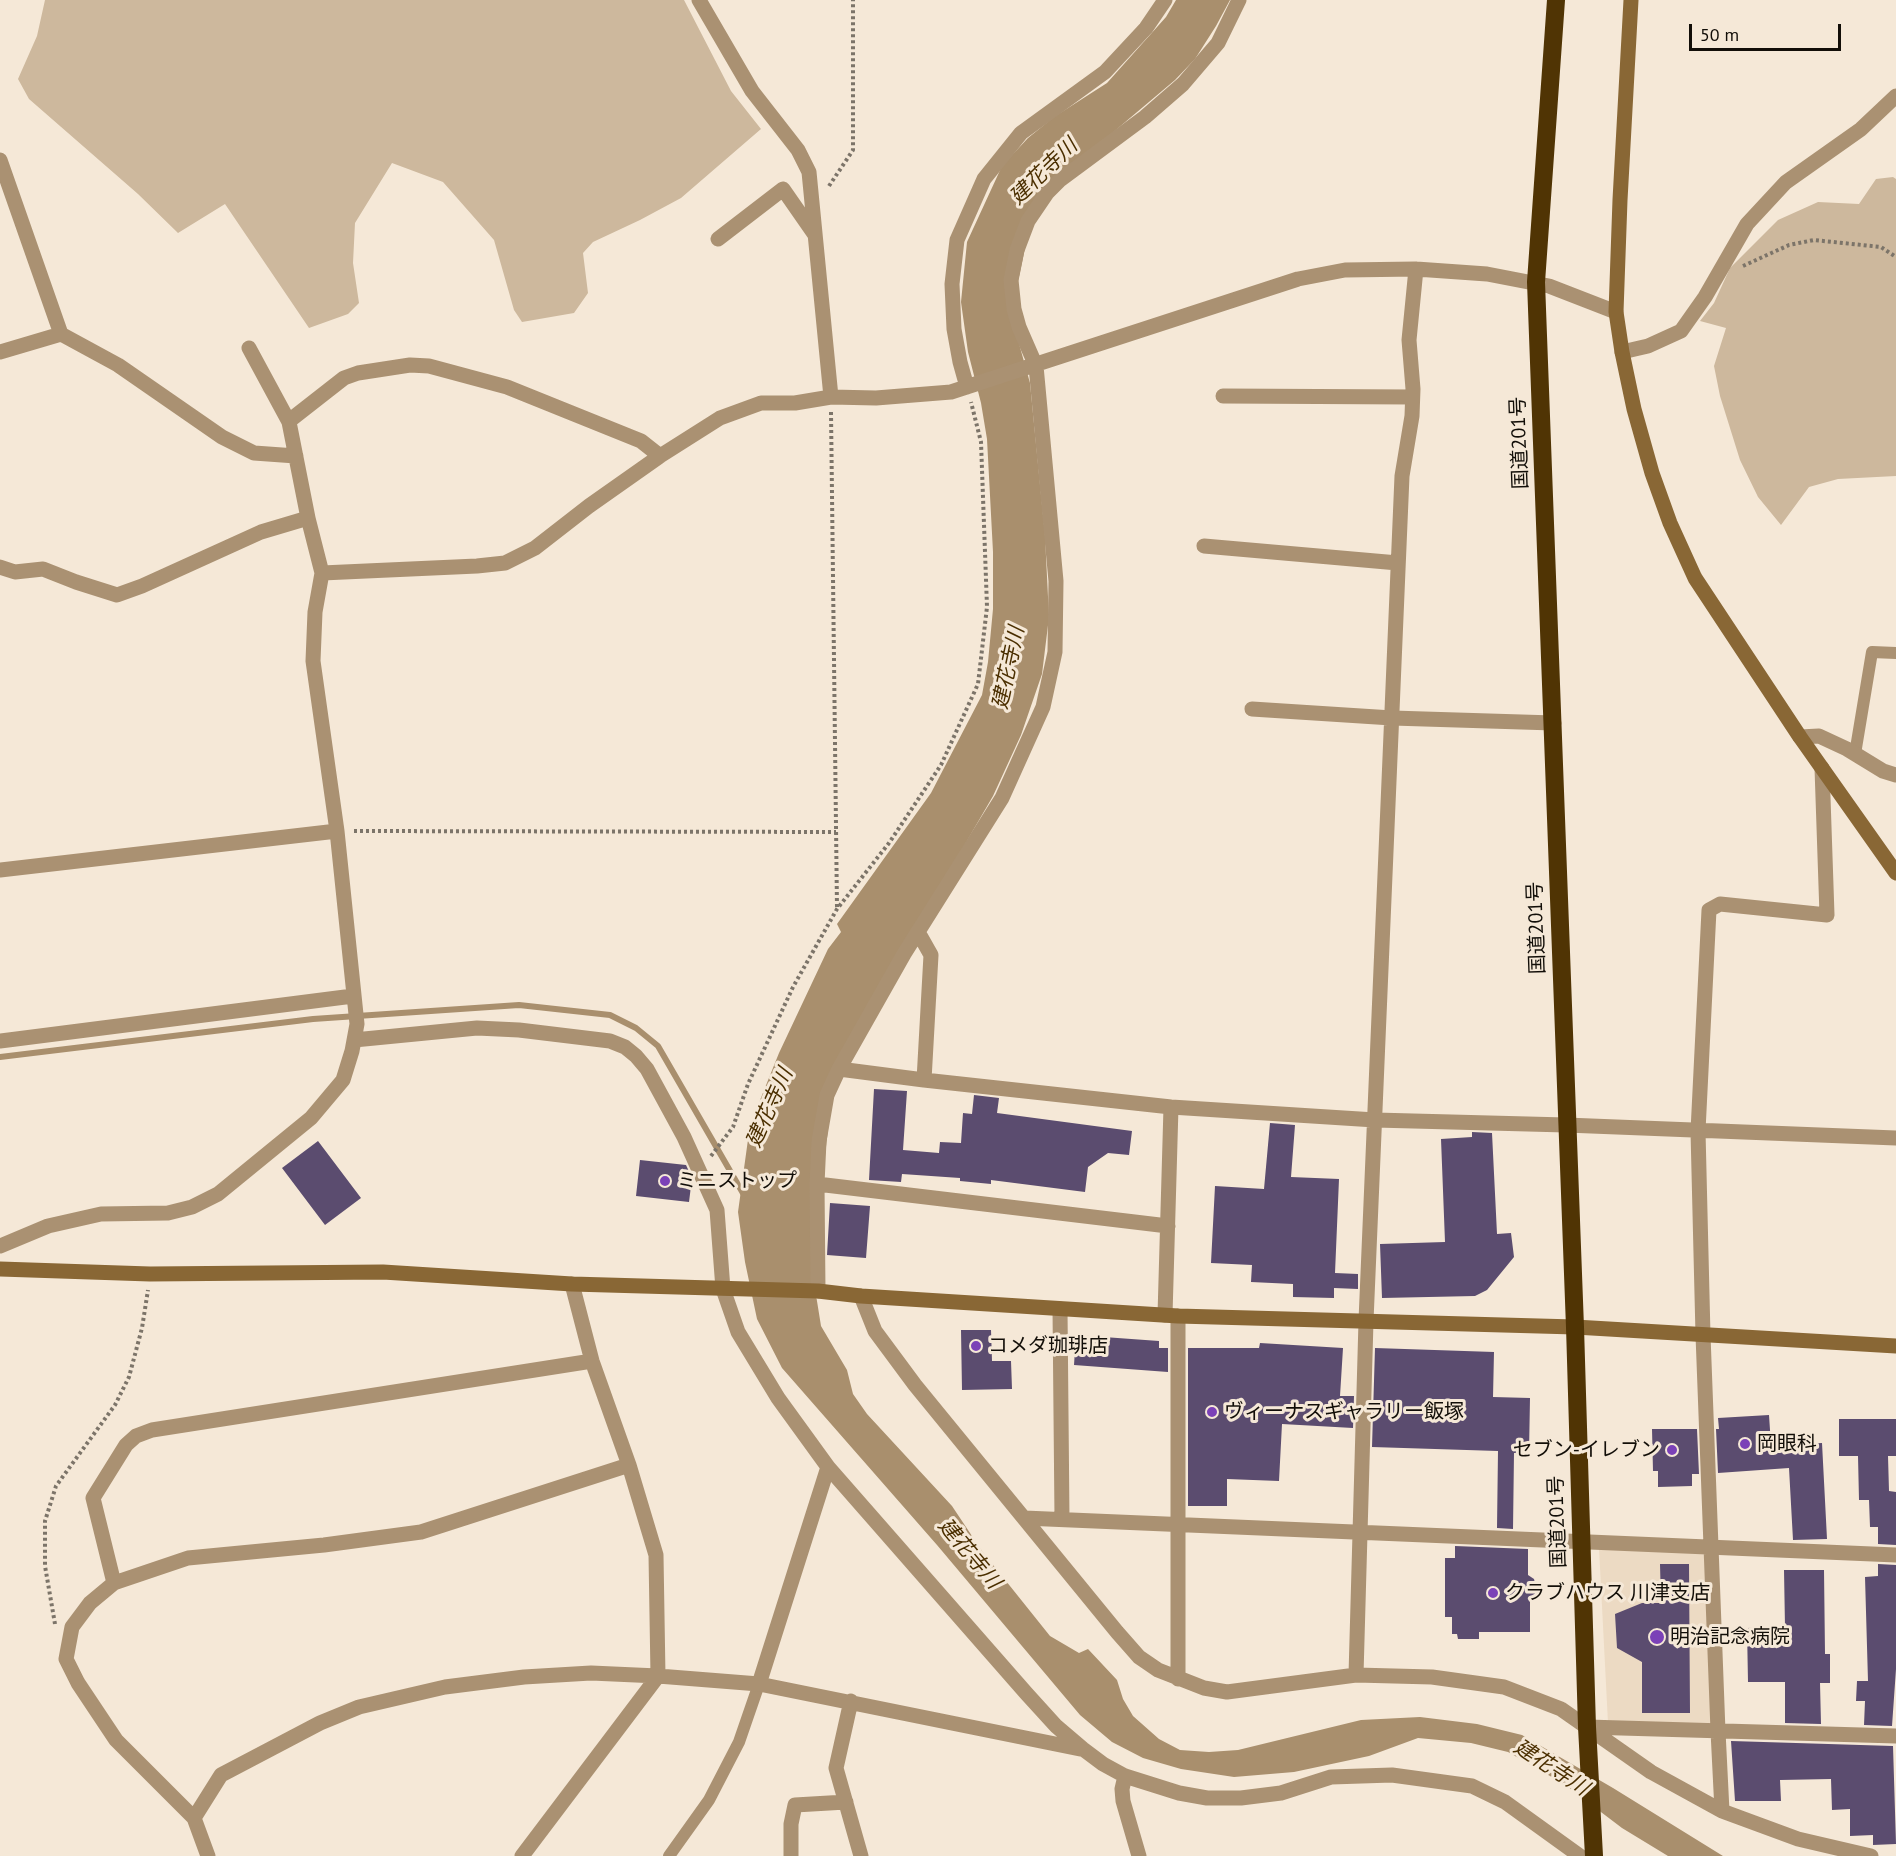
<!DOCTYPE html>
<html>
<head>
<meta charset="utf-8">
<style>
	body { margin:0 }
	#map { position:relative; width:1896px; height:1856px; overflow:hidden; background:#f5e8d7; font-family:"PT Sans",sans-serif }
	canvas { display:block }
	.scale { position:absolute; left:1689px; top:24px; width:152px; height:27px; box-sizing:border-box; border:3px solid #120e08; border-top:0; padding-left:8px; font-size:18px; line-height:21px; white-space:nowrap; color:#120e08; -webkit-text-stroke:4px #f5e8d7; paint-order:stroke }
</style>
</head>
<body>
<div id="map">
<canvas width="1896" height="1856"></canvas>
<div class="scale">50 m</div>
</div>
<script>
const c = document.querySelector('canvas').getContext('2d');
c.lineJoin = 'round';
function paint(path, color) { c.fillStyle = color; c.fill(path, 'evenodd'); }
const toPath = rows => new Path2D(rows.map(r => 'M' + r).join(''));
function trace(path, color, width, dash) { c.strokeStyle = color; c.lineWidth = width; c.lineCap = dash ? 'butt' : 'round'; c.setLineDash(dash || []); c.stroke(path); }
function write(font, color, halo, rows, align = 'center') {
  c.font = font + ' "PT Sans","Noto Sans JP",sans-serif'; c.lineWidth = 6; c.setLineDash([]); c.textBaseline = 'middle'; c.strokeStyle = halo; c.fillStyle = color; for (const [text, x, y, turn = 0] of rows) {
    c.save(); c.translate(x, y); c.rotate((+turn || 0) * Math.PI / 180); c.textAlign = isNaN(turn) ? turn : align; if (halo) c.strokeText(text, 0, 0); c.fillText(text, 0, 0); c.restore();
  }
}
paint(toPath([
	[1599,1548,1707,1552,1713,1726,1608,1723]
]), '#ecdac3');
paint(toPath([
	[45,0,684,0,731,91,761,129,681,198,640,220,593,242,583,253,588,293,574,313,522,322,514,310,494,240,443,182,392,163,355,223,353,263,359,303,348,314,309,328,225,204,178,233,138,194,29,99,18,79,37,36],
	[1893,177,1896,179,1896,476,1838,479,1809,487,1781,525,1758,497,1740,460,1720,396,1714,366,1726,328,1700,321,1714,303,1730,268,1778,220,1818,202,1859,204,1876,179]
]), '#cdb89d');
paint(toPath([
	[1176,0,1230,0,1216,26,1195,59,1175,80,1053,183,1033,210,1011,315,1030,383,1045,536,1049,617,1042,674,1021,735,993,796,835,1068,812,1270,821,1326,847,1370,853,1394,867,1414,952,1506,982,1551,1050,1636,1079,1653,1088,1649,1117,1680,1123,1699,1133,1716,1159,1739,1180,1750,1209,1752,1238,1750,1361,1720,1420,1717,1477,1724,1522,1735,1613,1788,1723,1856,1668,1856,1622,1828,1564,1784,1508,1752,1471,1743,1418,1738,1369,1756,1294,1772,1234,1777,1181,1769,1143,1758,1112,1742,1080,1715,937,1545,782,1368,757,1319,745,1262,738,1212,750,1125,779,1053,828,949,841,932,837,924,931,793,982,695,988,662,993,609,993,552,987,439,981,403,968,352,961,302,967,242,1002,166,1028,138,1054,117,1107,83,1166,17]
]), '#a98f6d');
trace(toPath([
	[0,1057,313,1019,519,1005,610,1015,636,1028,658,1046,744,1195]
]), '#a98f6d', 6);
paint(toPath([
	[874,1089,907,1091,903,1150,939,1153,940,1142,961,1143,963,1113,972,1114,974,1095,999,1098,997,1113,1132,1131,1129,1155,1108,1153,1088,1167,1085,1192,991,1180,991,1184,960,1181,960,1178,902,1174,901,1182,869,1180],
	[1270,1123,1295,1125,1291,1177,1339,1179,1335,1273,1358,1274,1358,1289,1334,1288,1334,1298,1293,1297,1293,1284,1251,1282,1252,1265,1211,1263,1215,1186,1264,1189],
	[1472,1132,1492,1133,1497,1234,1511,1233,1514,1257,1487,1290,1475,1296,1382,1298,1380,1244,1445,1242,1441,1139,1472,1137],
	[318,1141,361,1198,325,1225,282,1168],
	[640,1160,686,1165,692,1178,689,1202,636,1196],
	[830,1203,870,1206,866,1258,827,1255],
	[961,1330,991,1330,992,1361,1011,1361,1012,1389,962,1390],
	[1076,1335,1159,1341,1159,1348,1168,1348,1168,1372,1074,1365],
	[1260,1343,1343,1348,1340,1396,1354,1396,1353,1428,1282,1424,1279,1481,1227,1479,1227,1506,1188,1506,1188,1348,1259,1348],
	[1375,1348,1494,1352,1493,1397,1530,1398,1529,1453,1514,1453,1513,1529,1497,1528,1498,1451,1372,1447],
	[1769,1415,1771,1445,1822,1443,1827,1539,1793,1540,1789,1468,1718,1473,1716,1429,1719,1429,1718,1418],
	[1839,1419,1896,1419,1896,1456,1888,1456,1889,1491,1896,1492,1896,1545,1878,1544,1878,1527,1870,1527,1869,1500,1859,1500,1858,1456,1839,1456],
	[1652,1429,1697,1429,1699,1474,1692,1474,1692,1486,1658,1487,1658,1471,1653,1471],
	[1455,1546,1528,1549,1528,1575,1534,1579,1537,1592,1530,1600,1530,1632,1479,1632,1479,1639,1458,1639,1457,1634,1452,1634,1452,1617,1445,1617,1445,1558,1455,1558],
	[1660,1564,1689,1564,1690,1713,1642,1713,1642,1662,1617,1648,1615,1614,1642,1603,1661,1603],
	[1878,1564,1896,1565,1896,1669,1892,1726,1864,1725,1865,1701,1856,1701,1857,1681,1868,1681,1865,1577,1878,1576],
	[1784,1570,1824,1570,1825,1654,1830,1654,1830,1683,1820,1683,1821,1724,1785,1723,1785,1682,1748,1682,1747,1628,1785,1627],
	[1731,1741,1893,1746,1896,1844,1873,1845,1873,1835,1850,1836,1850,1809,1832,1810,1831,1779,1780,1780,1781,1801,1735,1801]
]), '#5b4c6f');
trace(toPath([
	[829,186,853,150,853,0],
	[1743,266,1789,245,1814,240,1881,247,1896,257],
	[831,412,837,908],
	[354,831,836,832],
	[711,1156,733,1127,748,1084,793,987,837,909,889,843,941,765,978,684,987,607,981,442,971,402],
	[55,1624,45,1566,45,1521,56,1486,115,1405,129,1377,142,1328,148,1290]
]), '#7c7469', 4, [3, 3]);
trace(toPath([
	[1855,754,1872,652,1896,653],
	[669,1856,709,1800,739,1742,759,1684]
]), '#aa9172', 12);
trace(toPath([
	[699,0,752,91,798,150,809,172,831,397],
	[0,160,61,334,118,365,222,437,254,453,296,456],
	[718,239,783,189,815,235],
	[0,352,61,334],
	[1622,352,1648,346,1681,331,1705,297,1747,224,1786,182,1861,129,1896,96],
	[967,387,960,362,954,329,952,284,957,240,984,179,1021,133,1105,72,1146,28,1165,0],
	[1223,396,1412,397],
	[289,421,344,378,358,373,410,365,429,366,507,387,641,441,660,456],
	[1204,546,1398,563],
	[0,567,15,572,43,569,76,582,117,595,142,586,261,532,308,518],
	[322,573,477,566,505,563,535,548,589,506,660,456,720,418,761,403,795,403,831,397,876,398,951,392,1298,279,1345,270,1416,269,1487,274,1549,286,1616,312],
	[1252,709,1392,718,1554,723],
	[1800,737,1819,736,1847,749,1883,771,1896,775],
	[0,870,337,831],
	[918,932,931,955,924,1080,1171,1107,1375,1120,1566,1125,1896,1138],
	[354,1040,477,1028,519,1030,610,1041,625,1047,636,1056,647,1069,684,1137,717,1210,723,1289,738,1332,778,1398,828,1467,1026,1693,1056,1726,1083,1749,1103,1764,1125,1776,1179,1793,1207,1798,1241,1798,1281,1793,1331,1777,1392,1775,1472,1786,1505,1802,1580,1856],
	[0,1041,353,996],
	[839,1069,924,1080],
	[817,1184,1168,1226],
	[0,1246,48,1226,101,1214,168,1213,192,1207,218,1194,311,1118,343,1080,352,1051,357,1024,337,831,313,661,315,612,322,573,308,518,289,422,249,348],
	[818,1291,817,1184,819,1141,827,1095,839,1069,904,954,1002,798,1043,707,1055,652,1056,581,1036,366,1019,327,1014,309,1011,280,1017,250,1028,221,1047,193,1060,180,1145,117,1183,84,1218,43,1239,0],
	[861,1296,875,1331,915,1385,1117,1632,1139,1657,1158,1670,1204,1688,1227,1692,1356,1675,1432,1677,1504,1687,1561,1709,1651,1772,1722,1811,1798,1839,1871,1856],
	[1060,1309,1062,1519],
	[1165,1315,1171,1107],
	[1024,1518,1896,1555],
	[114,1583,93,1498,126,1445,136,1436,152,1430,592,1361],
	[1356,1675,1366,1321,1402,476,1412,416,1413,389,1409,340,1416,269],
	[1178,1679,1178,1316],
	[759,1684,828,1467],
	[851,1701,836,1768,861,1856],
	[1587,1727,1896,1736],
	[1125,1776,1122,1789,1123,1801,1139,1856],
	[1722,1811,1718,1731,1703,1335,1698,1131,1709,910,1720,904,1827,915,1822,768],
	[194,1818,221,1775,320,1723,359,1707,445,1687,524,1677,591,1673,658,1676,759,1684,1080,1749],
	[208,1856,194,1818,116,1740,78,1683,66,1659,72,1627,90,1603,114,1583,188,1558,324,1545,421,1532,629,1465],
	[522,1856,658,1676,656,1555,629,1465,592,1361,572,1284],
	[791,1856,791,1824,795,1805,846,1802]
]), '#aa9172', 15);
trace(toPath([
	[1631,0,1620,200,1616,312,1622,352,1634,409,1652,473,1670,523,1695,578,1800,737,1896,873],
	[0,1269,150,1274,383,1272,572,1284,818,1291,861,1296,1178,1316,1575,1327,1896,1346]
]), '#896735', 15);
trace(toPath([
	[1556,0,1536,282,1575,1327,1587,1727,1594,1856]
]), '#503404', 18);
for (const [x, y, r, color] of [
	[665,1181,6,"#7b41b7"],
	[976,1346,6,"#7b41b7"],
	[1212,1412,6,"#7b41b7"],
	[1745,1444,6,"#7b41b7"],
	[1672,1450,6,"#7b41b7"],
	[1493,1593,6,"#7b41b7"],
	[1657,1637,8,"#7b41b7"]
]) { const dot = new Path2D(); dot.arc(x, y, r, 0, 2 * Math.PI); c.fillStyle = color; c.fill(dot); trace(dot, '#f5e8d7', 2); }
write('20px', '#120e08', '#f5e8d7', [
	["国道201号",1520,443,-92],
	["国道201号",1537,928,-92],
	["国道201号",1558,1522,-92]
]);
write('20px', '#120e08', '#f5e8d7', [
	["ミニストップ",677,1181],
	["コメダ珈琲店",988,1346],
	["ヴィーナスギャラリー飯塚",1224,1412],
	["岡眼科",1757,1444],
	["セブン-イレブン",1660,1450,"right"],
	["クラブハウス 川津支店",1505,1593],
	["明治記念病院",1670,1637]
], 'left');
write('italic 21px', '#4b2f00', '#f5e8d7', [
	["建花寺川",1044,172,-44],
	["建花寺川",1009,668,-78],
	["建花寺川",770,1108,-66],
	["建花寺川",969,1554,50],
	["建花寺川",1551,1768,33]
]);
</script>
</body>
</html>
